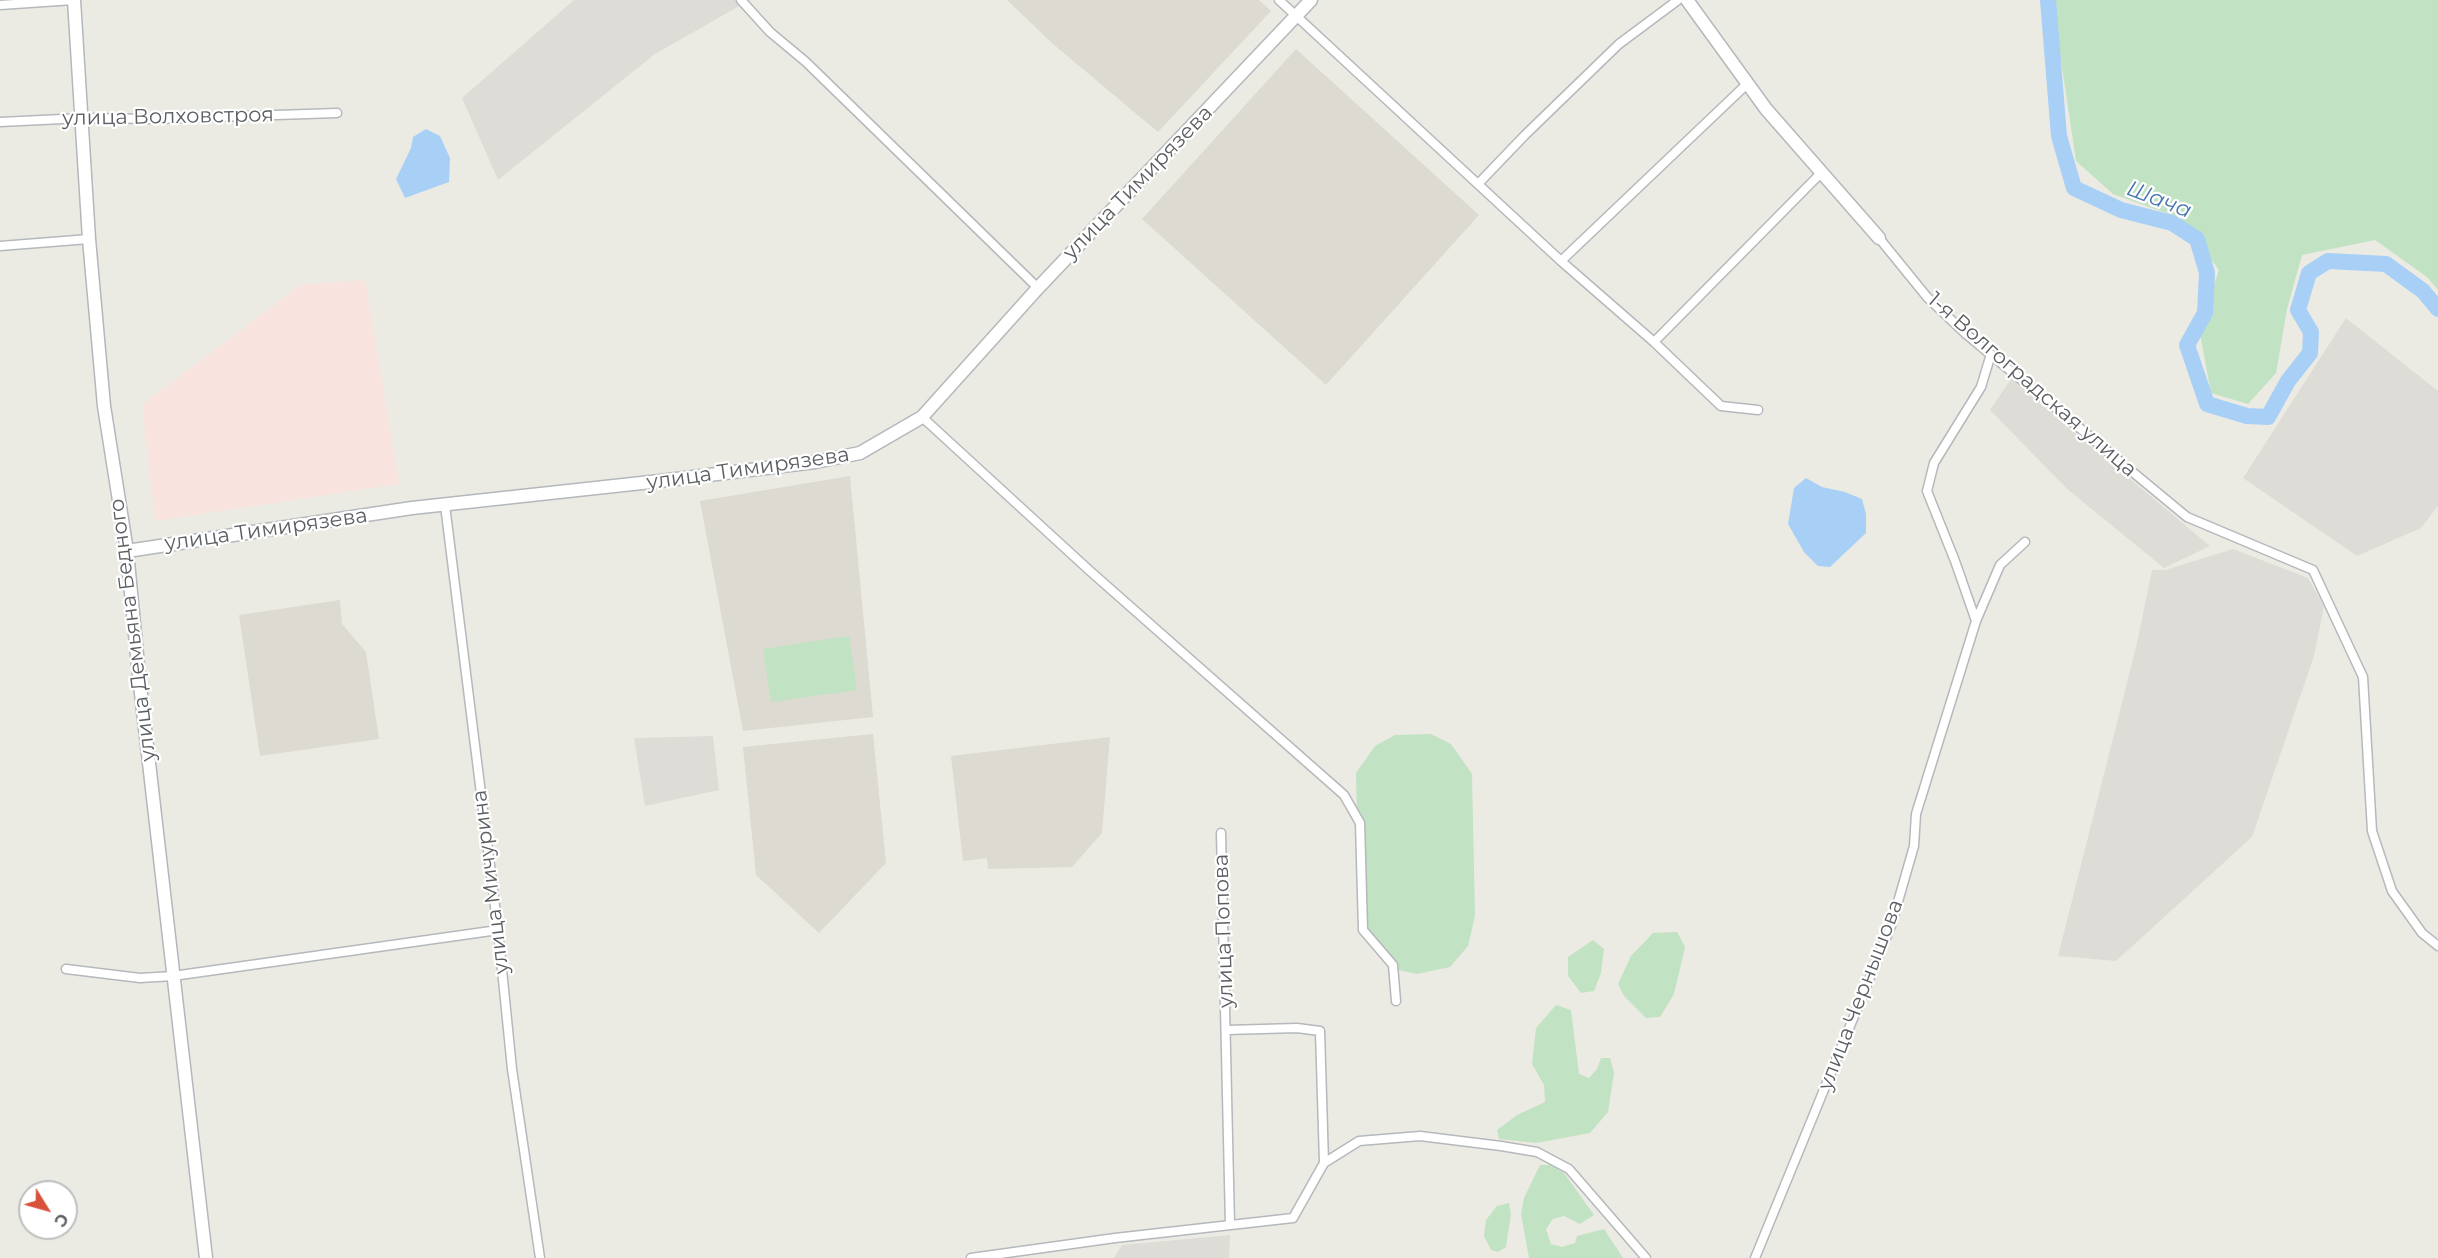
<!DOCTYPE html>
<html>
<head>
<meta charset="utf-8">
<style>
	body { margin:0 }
	#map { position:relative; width:2438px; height:1258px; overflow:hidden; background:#ecebe3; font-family:Montserrat,sans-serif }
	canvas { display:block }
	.north { position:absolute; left:18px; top:1180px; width:60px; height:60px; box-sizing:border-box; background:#fff; border:2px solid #bdbfc0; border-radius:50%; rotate:127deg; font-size:16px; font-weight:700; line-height:24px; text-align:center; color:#5b5e62 }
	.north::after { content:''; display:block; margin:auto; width:21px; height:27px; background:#d9503b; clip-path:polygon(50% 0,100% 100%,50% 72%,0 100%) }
</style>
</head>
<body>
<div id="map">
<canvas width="2438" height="1258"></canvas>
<div class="north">С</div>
</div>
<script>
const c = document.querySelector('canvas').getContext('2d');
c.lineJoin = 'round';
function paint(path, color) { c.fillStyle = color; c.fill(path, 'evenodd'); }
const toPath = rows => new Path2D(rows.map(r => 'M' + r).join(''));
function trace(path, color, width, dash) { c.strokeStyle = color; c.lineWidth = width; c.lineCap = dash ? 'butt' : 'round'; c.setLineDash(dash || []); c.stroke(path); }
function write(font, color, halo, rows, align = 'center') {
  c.font = font + ' Montserrat,sans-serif'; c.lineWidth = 4.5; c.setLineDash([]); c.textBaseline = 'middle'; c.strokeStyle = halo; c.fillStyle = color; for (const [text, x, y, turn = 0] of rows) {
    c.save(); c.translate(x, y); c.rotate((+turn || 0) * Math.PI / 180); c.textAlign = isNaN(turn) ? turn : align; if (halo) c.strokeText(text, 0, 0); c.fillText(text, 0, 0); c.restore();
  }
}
paint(toPath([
	[574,0,750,0,655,54,498,180,462,98],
	[2346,318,2438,391,2438,506,2421,528,2357,556,2243,478],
	[2011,379,2210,546,2164,568,2066,488,1990,410],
	[2233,549,2308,578,2324,606,2314,656,2252,837,2116,961,2058,956,2137,643,2152,570,2165,570],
	[713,736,719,790,645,806,634,738],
	[1230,1235,1229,1258,1114,1258,1122,1245]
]), '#dedcd7');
paint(toPath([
	[1007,0,1259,0,1271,11,1158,132,1053,44],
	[1296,49,1479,215,1326,385,1142,219],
	[850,476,873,717,743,731,700,501],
	[340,600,342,624,366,652,379,739,260,756,239,615],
	[873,734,886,863,819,933,756,875,743,747],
	[1110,737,1102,833,1072,867,988,869,987,858,963,861,951,756]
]), '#dcdad1');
paint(toPath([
	[365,280,399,484,155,521,142,405,301,285]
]), '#f8e3df');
paint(toPath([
	[2052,0,2438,0,2438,290,2427,277,2375,240,2302,255,2287,309,2276,373,2248,404,2211,393,2199,329,2219,270,2180,218,2113,194,2076,161],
	[849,636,857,690,771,702,763,649],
	[1431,734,1451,744,1472,774,1475,916,1468,946,1450,967,1417,974,1389,968,1359,932,1356,773,1375,746,1395,735],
	[1677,932,1685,947,1674,994,1660,1017,1646,1018,1624,996,1618,984,1631,956,1653,933],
	[1593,940,1604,949,1601,973,1594,991,1581,993,1568,976,1568,957],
	[1556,1005,1571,1010,1579,1074,1589,1078,1597,1069,1601,1058,1610,1058,1614,1073,1608,1112,1590,1133,1536,1143,1499,1139,1497,1130,1517,1115,1545,1102,1544,1085,1532,1064,1536,1028],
	[1540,1165,1551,1165,1564,1173,1594,1215,1580,1224,1564,1216,1553,1219,1546,1229,1551,1244,1562,1247,1575,1243,1577,1236,1604,1229,1623,1258,1529,1258,1521,1214,1524,1198],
	[1509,1203,1511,1214,1506,1247,1498,1252,1491,1250,1484,1236,1486,1220,1497,1206]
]), '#c1e2c3');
paint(toPath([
	[426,129,440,136,450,158,449,182,405,198,396,179,411,148,413,137],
	[1806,478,1822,487,1845,492,1862,499,1866,514,1866,533,1830,567,1818,566,1804,552,1788,524,1794,488]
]), '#a8d0f7');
trace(toPath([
	[2048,0,2059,136,2074,188,2121,210,2172,223,2197,239,2207,273,2205,313,2187,345,2207,404,2247,416,2268,417,2288,381,2310,353,2311,332,2298,310,2309,273,2328,261,2386,264,2423,291,2438,309]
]), '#a8d0f7', 16);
const street = toPath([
	[741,0,770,32,806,62,1038,288],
	[1279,0,1561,261,1654,342,1721,406,1758,410],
	[0,5,74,0],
	[0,122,83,118,156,119,337,113],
	[1478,184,1525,135,1619,44,1678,0],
	[1879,238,1927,297,1966,334,2187,517,2313,570,2363,677,2372,831,2392,891,2422,933,2438,946],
	[0,246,89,239],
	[1561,261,1747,84],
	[1654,342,1821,173],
	[922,417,1090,571,1344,795,1360,823,1363,930,1393,965,1396,1001],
	[445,505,498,930,512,1069,540,1258],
	[1976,621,1955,561,1927,491,1934,463,1981,387,1991,354],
	[1221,833,1230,1225],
	[66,969,140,978,173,976,498,930],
	[1227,1030,1297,1028,1320,1031,1324,1163],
	[971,1258,1115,1238,1293,1218,1324,1163,1359,1141,1420,1136,1501,1146,1537,1152,1569,1169,1646,1258],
	[1755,1258,1891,926,1914,846,1916,814,1976,621,2000,565,2025,542]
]);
const secondary = toPath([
	[74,0,89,239,104,406,127,551,139,676,206,1258],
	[1687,0,1766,109,1879,238],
	[127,551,412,508,660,481,815,462,860,453,922,417,1038,288,1311,0]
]);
trace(street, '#b5b8bc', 11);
trace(secondary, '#b4b7bc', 15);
trace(street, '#fff', 8);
trace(secondary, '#fff', 12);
write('21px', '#5b5e62', '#fff', [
	["улица Волховстроя",168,117,-1],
	["улица Тимирязева",1138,183,-46],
	["1-я Волгоградская улица",2032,385,41],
	["улица Тимирязева",748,469,-8],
	["улица Тимирязева",266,530,-8],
	["улица Демьяна Бедного",133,630,-97],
	["улица Мичурина",491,882,-97],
	["улица Попова",1224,931,-92],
	["улица Чернышова",1861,995,-69]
]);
write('italic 22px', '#4a76b0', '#fff', [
	["Шача",2159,200,21]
]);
</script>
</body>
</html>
